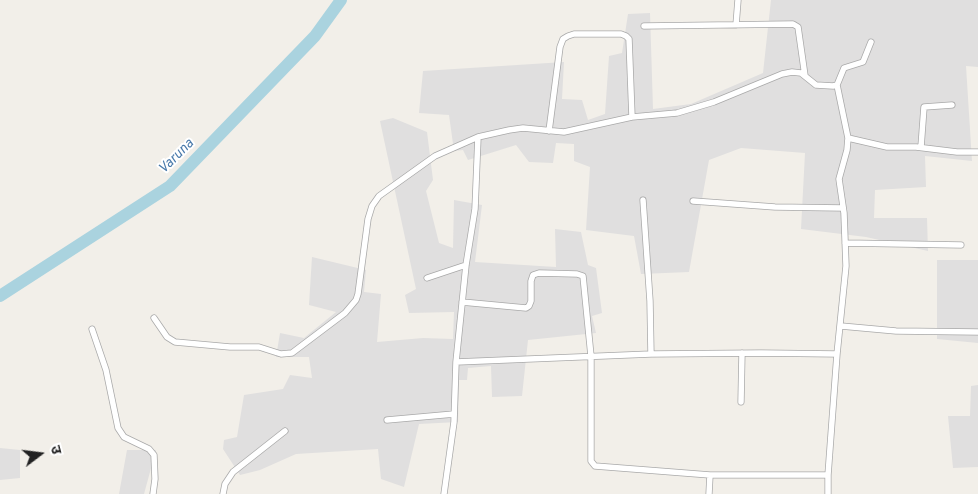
<!DOCTYPE html>
<html>
<head>
<meta charset="utf-8">
<style>
	body { margin:0 }
	#map { position:relative; width:978px; height:494px; overflow:hidden; background:#f2efe9; font-family:Overpass,"Noto Sans Devanagari",sans-serif }
	canvas { display:block }
	.north { position:absolute; left:15px; top:429px; width:50px; height:50px; -webkit-text-stroke:4px #fff; paint-order:stroke; rotate:75deg; font-size:14px; font-weight:700; line-height:20px; text-align:center; color:#222 }
	.north::after { content:''; display:block; margin:auto; width:18px; height:22px; background:#222; clip-path:polygon(50% 0,100% 100%,50% 72%,0 100%) }
</style>
</head>
<body>
<div id="map">
<canvas width="978" height="494"></canvas>
<div class="north">उ</div>
</div>
<script>
const c = document.querySelector('canvas').getContext('2d');
c.lineJoin = 'round';
function paint(path, color) { c.fillStyle = color; c.fill(path, 'evenodd'); }
const toPath = rows => new Path2D(rows.map(r => 'M' + r).join(''));
function trace(path, color, width, dash) { c.strokeStyle = color; c.lineWidth = width; c.lineCap = dash ? 'butt' : 'round'; c.setLineDash(dash || []); c.stroke(path); }
function write(font, color, halo, rows, align = 'center') {
  c.font = font + ' Overpass,sans-serif'; c.lineWidth = 4; c.setLineDash([]); c.textBaseline = 'middle'; c.strokeStyle = halo; c.fillStyle = color; for (const [text, x, y, turn = 0] of rows) {
    c.save(); c.translate(x, y); c.rotate((+turn || 0) * Math.PI / 180); c.textAlign = isNaN(turn) ? turn : align; if (halo) c.strokeText(text, 0, 0); c.fillText(text, 0, 0); c.restore();
  }
}
paint(toPath([
	[771,0,978,0,978,67,966,66,972,161,925,156,926,187,875,190,874,218,927,218,928,251,866,237,801,229,805,153,741,148,709,160,689,272,641,274,634,236,586,230,590,167,574,161,574,144,556,143,553,163,529,162,516,145,468,160,463,150,454,151,449,115,419,113,423,71,564,62,562,99,582,100,588,120,605,114,609,56,622,53,628,14,650,13,653,109,691,104,763,73],
	[393,118,427,132,433,180,426,191,439,243,453,248,454,200,482,205,475,262,556,267,555,229,581,232,588,265,596,268,602,313,592,316,596,333,528,340,522,396,492,397,491,366,468,368,467,380,459,380,458,422,419,424,404,487,381,479,378,449,296,454,260,470,240,475,223,449,224,440,237,437,244,395,283,389,290,375,312,378,309,357,276,357,280,333,304,338,336,312,309,305,312,257,366,270,364,292,381,294,377,342,423,338,453,339,454,312,409,313,405,295,416,289,380,121],
	[937,260,978,260,978,343,937,339],
	[978,385,978,467,953,468,948,416,970,416,971,386],
	[0,448,20,450,20,478,0,480],
	[127,450,156,450,144,494,119,494]
]), '#e0dfdf');
trace(toPath([
	[0,296,170,186,315,36,341,0]
]), '#aad3df', 12);
const street = toPath([
	[736,25,738,0],
	[644,26,793,24,798,27,805,76],
	[549,131,560,47,563,39,568,36,574,34,621,34,626,36,629,39,632,117],
	[848,138,887,147,916,147,957,152,978,152],
	[921,147,924,107,952,105],
	[643,200,650,301,651,354],
	[693,201,775,207,843,208],
	[845,243,961,245],
	[427,278,466,265],
	[462,302,526,308,529,306,531,301,531,281,533,275,539,273,577,274,583,276,591,356,591,461,595,466,710,475,828,475],
	[154,318,167,337,175,342,230,347,259,347,281,354,292,353,345,313,356,300,358,294,368,219,372,206,379,196,435,156,478,137,509,130,523,128,564,132,632,117,677,113,714,102,782,74,792,72,801,73,816,85,833,86,837,85,844,68,863,62,871,42],
	[841,326,896,331,978,332],
	[92,329,106,370,118,428,124,437,149,449,154,455,155,479,153,494],
	[456,362,651,354,761,353,837,354],
	[741,402,742,353],
	[387,420,454,414],
	[223,494,225,484,233,472,285,431],
	[444,494,454,422,456,362,466,265,475,209,478,137],
	[709,494,710,475],
	[828,494,828,475,837,354,846,266,844,213,839,179,847,150,848,138,837,85]
]);
trace(street, '#a9a9a9', 7);
trace(street, '#fff', 5.5);
write('italic 14px', '#4a7aab', '#fff', [
	["Varuna",177,157,-45]
]);
</script>
</body>
</html>
